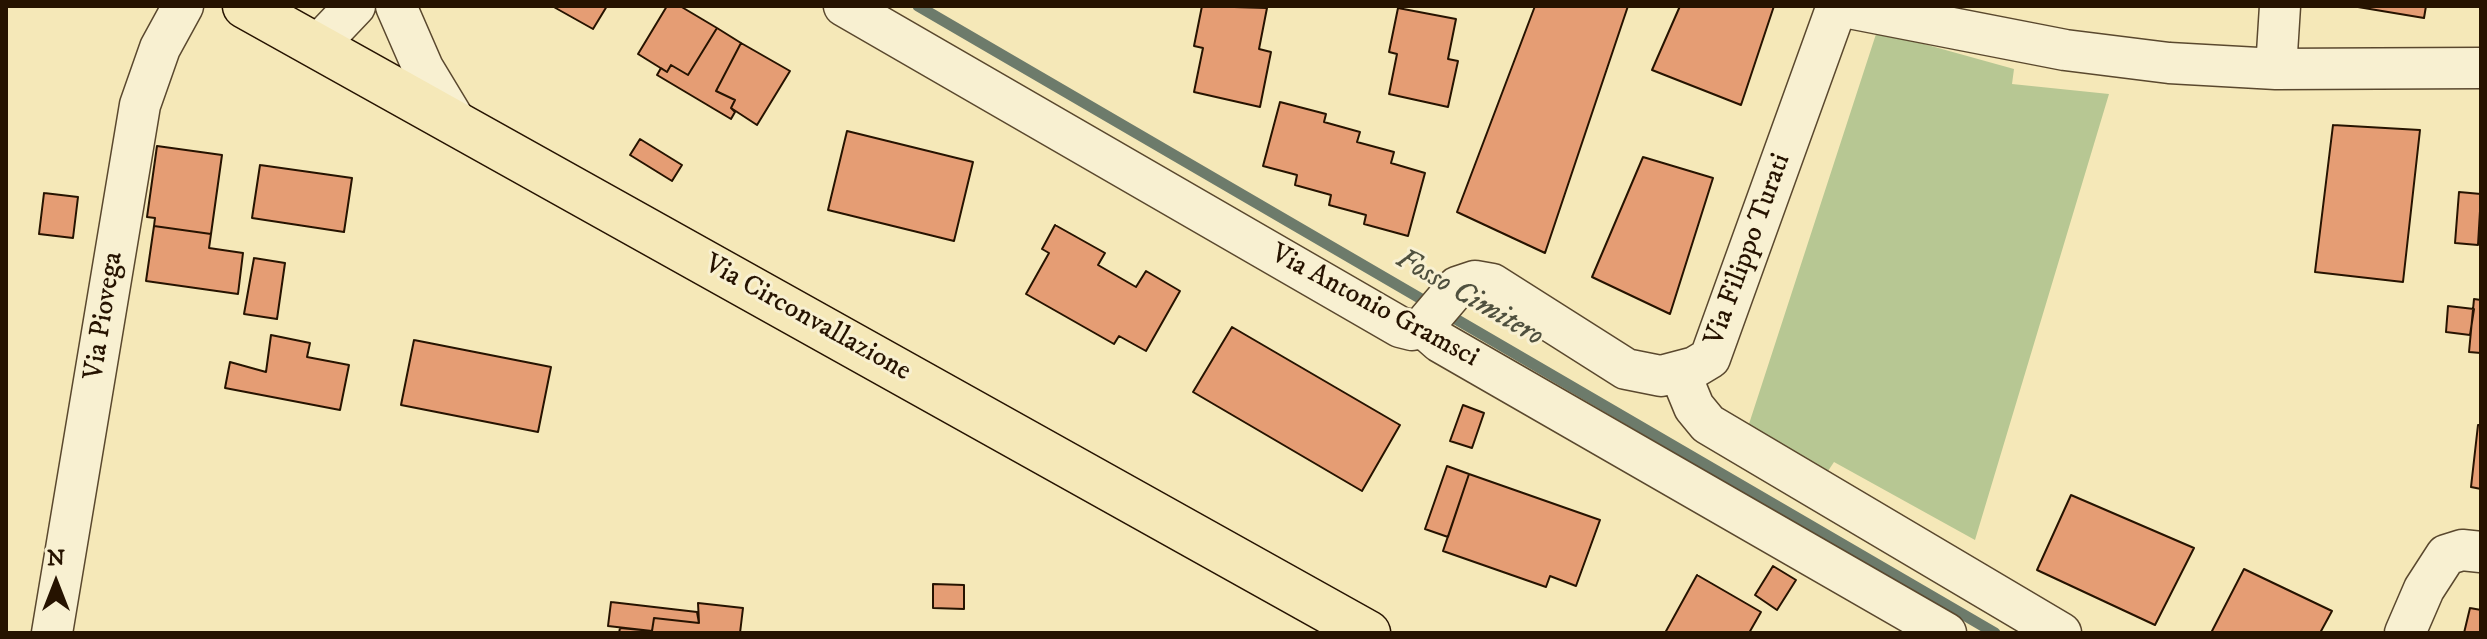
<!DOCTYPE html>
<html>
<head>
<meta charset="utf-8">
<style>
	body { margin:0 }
	#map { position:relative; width:2487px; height:639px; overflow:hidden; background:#f5e8b8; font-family:"IM FELL DW Pica",serif }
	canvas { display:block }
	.frame { position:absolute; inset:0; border:8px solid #261300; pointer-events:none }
	.north { position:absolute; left:16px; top:543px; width:80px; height:80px; -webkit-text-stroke:6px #f8f0d1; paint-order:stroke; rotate:0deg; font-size:22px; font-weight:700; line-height:32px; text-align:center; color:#261300 }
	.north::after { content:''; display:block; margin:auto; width:28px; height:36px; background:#261300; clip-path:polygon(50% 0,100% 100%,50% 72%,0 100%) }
</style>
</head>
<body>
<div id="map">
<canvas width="2487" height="639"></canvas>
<div class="frame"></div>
<div class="north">N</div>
</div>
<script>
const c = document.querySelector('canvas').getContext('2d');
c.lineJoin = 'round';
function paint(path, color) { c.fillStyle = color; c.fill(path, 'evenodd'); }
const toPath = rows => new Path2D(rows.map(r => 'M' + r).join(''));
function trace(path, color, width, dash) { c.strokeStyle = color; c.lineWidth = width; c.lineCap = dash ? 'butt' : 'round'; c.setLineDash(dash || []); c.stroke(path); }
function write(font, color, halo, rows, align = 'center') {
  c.font = font + ' "IM FELL DW Pica",serif'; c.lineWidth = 6; c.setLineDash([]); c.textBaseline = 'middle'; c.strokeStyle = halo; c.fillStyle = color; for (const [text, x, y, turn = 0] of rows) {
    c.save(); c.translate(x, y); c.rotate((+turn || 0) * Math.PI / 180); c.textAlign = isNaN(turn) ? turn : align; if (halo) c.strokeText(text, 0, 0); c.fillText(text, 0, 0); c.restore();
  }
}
paint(toPath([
	[1877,31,2014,69,2012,84,2109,94,1975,540,1834,462,1826,474,1748,427]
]), '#b7c793');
trace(toPath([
	[918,6,1995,633]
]), '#6d7b6b', 11);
const building = toPath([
	[552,6,607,6,593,29,552,6],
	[667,6,680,6,717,28,688,75,671,65,667,72,638,54,667,6],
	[1202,6,1267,8,1259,49,1271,52,1260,107,1194,92,1203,48,1194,46,1202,6],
	[1535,6,1628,6,1545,253,1457,212,1535,6],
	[1680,6,1774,6,1741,105,1652,70,1680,6],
	[2352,6,2426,6,2424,18,2352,6],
	[1398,8,1456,19,1448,59,1458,61,1448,107,1389,94,1397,54,1389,52,1398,8],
	[717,28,741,43,716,91,735,100,731,108,735,112,731,119,657,75,661,68,667,72,671,65,688,75,717,28],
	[741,43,790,71,757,125,731,108,735,100,716,91,741,43],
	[1280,102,1326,114,1324,122,1360,132,1357,142,1394,152,1391,163,1425,173,1408,236,1364,224,1366,215,1329,205,1331,195,1295,185,1297,175,1263,166,1280,102],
	[2333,125,2420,130,2403,282,2315,272,2333,125],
	[847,131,973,162,954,241,828,210,847,131],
	[640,139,682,165,672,181,630,155,640,139],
	[157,146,222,155,211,234,154,226,155,218,147,217,157,146],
	[1643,157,1713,178,1670,314,1592,277,1643,157],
	[260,165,352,178,344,232,252,218,260,165],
	[2459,192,2481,194,2478,245,2455,243,2459,192],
	[44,193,78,197,73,238,39,234,44,193],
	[1055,225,1105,253,1098,265,1136,287,1146,271,1180,291,1146,351,1119,336,1114,344,1026,294,1049,253,1042,249,1055,225],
	[154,226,211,234,209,248,243,253,238,294,146,281,154,226],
	[254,258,285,263,277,319,244,314,254,258],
	[2474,299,2481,300,2481,353,2469,352,2474,299],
	[2448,306,2474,309,2470,335,2446,332,2448,306],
	[1232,327,1400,425,1362,491,1193,392,1232,327],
	[271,335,310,343,307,357,349,365,340,410,225,388,230,362,266,372,271,335],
	[414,340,551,367,538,432,401,405,414,340],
	[1463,405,1484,413,1472,448,1450,441,1463,405],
	[2478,425,2481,425,2481,489,2471,487,2478,425],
	[1447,466,1469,474,1448,537,1425,529,1447,466],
	[1469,474,1600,520,1576,586,1550,576,1546,587,1443,551,1469,474],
	[2071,495,2194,548,2155,625,2037,570,2071,495],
	[1773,566,1796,580,1777,610,1755,595,1773,566],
	[2244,569,2332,611,2320,633,2211,633,2244,569],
	[1697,575,1761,612,1749,633,1665,633,1697,575],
	[933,584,964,585,964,609,933,608,933,584],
	[611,602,697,612,699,623,654,618,652,631,608,626,611,602],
	[698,603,743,608,740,633,619,633,620,628,652,631,654,618,699,623,698,603],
	[2470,608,2481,610,2481,633,2464,633,2470,608]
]);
paint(building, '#e59d74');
trace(building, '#261300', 2);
const minor = toPath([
	[396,6,423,68,455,121],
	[844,6,1400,327,1412,330,1423,327,1457,287,1475,281,1492,284,1626,369,1661,376,1695,367,1710,358,1837,6],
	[1839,6,2065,50,2169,63,2276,69,2481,68],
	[316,47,355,6],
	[2276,69,2280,6],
	[1423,327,1440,342,1946,633],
	[1680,373,1694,407,1708,424,2061,633],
	[52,633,140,105,160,48,183,6],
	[2405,633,2424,589,2446,555,2462,550,2481,552]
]);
const major = toPath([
	[245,6,1368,633]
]);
trace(minor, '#5a482e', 43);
trace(major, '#261300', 47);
trace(minor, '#f8f0d1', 40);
trace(major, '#f5e8b8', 44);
write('28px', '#261300', '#f8f0d1', [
	["Via Filippo Turati",1749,250,-70],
	["Via Antonio Gramsci",1374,307,28],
	["Via Piovega",105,316,-81],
	["Via Circonvallazione",807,319,29]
]);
write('italic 30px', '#4f503e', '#f8f0d1', [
	["Fosso Cimitero",1469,299,30]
]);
</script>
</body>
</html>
